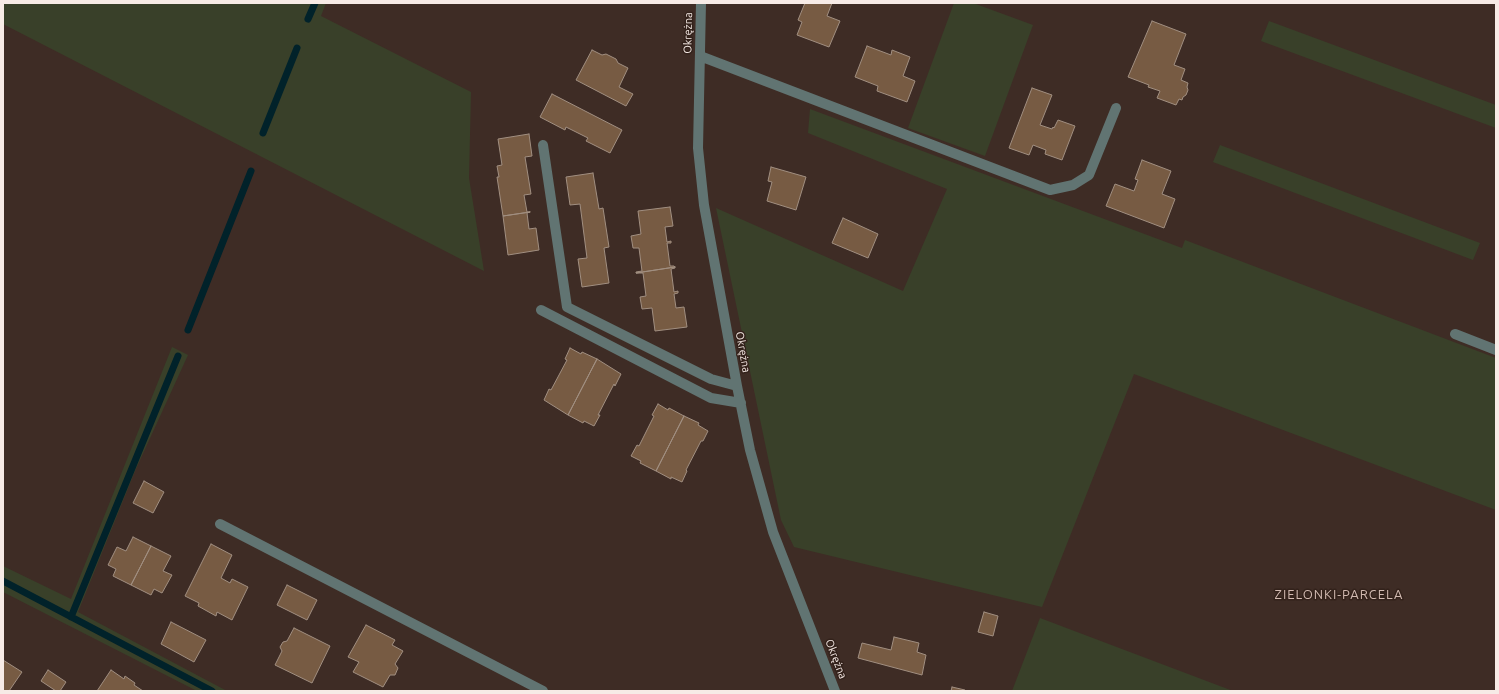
<!DOCTYPE html>
<html>
<head>
<meta charset="utf-8">
<style>
	body { margin:0 }
	#map { position:relative; width:1499px; height:694px; overflow:hidden; background:#3e2c25; font-family:Ubuntu,sans-serif }
	canvas { display:block }
	.frame { position:absolute; inset:0; border:4px solid #f7ebe6; pointer-events:none }
</style>
</head>
<body>
<div id="map">
<canvas width="1499" height="694"></canvas>
<div class="frame"></div>
</div>
<script>
const c = document.querySelector('canvas').getContext('2d');
c.lineJoin = 'round';
function paint(path, color) { c.fillStyle = color; c.fill(path, 'evenodd'); }
const toPath = rows => new Path2D(rows.map(r => 'M' + r).join(''));
function trace(path, color, width, dash) { c.strokeStyle = color; c.lineWidth = width; c.lineCap = dash ? 'butt' : 'round'; c.setLineDash(dash || []); c.stroke(path); }
function write(font, color, halo, rows, align = 'center') {
  c.font = font + ' Ubuntu,sans-serif'; c.lineWidth = 3; c.setLineDash([]); c.textBaseline = 'middle'; c.strokeStyle = halo; c.fillStyle = color; for (const [text, x, y, turn = 0] of rows) {
    c.save(); c.translate(x, y); c.rotate((+turn || 0) * Math.PI / 180); c.textAlign = isNaN(turn) ? turn : align; if (halo) c.strokeText(text, 0, 0); c.fillText(text, 0, 0); c.restore();
  }
}
paint(toPath([
	[3,3,326,3,321,16,471,92,469,178,484,271,3,24],
	[954,3,973,3,1033,25,985,156,908,128],
	[1269,21,1496,105,1496,128,1261,41],
	[810,109,1182,248,1185,240,1496,358,1496,510,1134,374,1042,607,794,547,781,520,716,208,903,291,947,189,808,133],
	[1220,145,1480,243,1473,260,1213,162],
	[172,347,188,355,135,471,78,612,227,691,197,691,3,592,3,566,71,599],
	[1040,618,1233,691,1012,691]
]), '#394029');
trace(toPath([
	[308,19,315,3],
	[263,133,297,48],
	[188,330,251,171],
	[3,581,212,691],
	[71,617,178,356]
]), '#01222a', 7);
const building = toPath([
	[805,3,832,3,827,16,840,21,829,47,797,35,802,22,798,20,805,3],
	[1152,21,1186,34,1174,65,1185,69,1181,80,1188,83,1187,87,1188,90,1186,95,1183,97,1182,100,1179,99,1176,105,1157,98,1160,91,1148,87,1149,85,1128,77,1152,21],
	[867,46,891,55,892,50,910,57,903,76,915,81,907,102,877,91,878,86,855,77,867,46],
	[592,50,602,55,606,54,616,59,618,63,628,68,619,87,633,94,626,106,576,80,592,50],
	[1032,88,1052,95,1040,125,1052,129,1053,127,1054,128,1058,120,1075,126,1062,160,1045,154,1046,150,1033,145,1029,155,1009,148,1032,88],
	[552,94,622,130,610,153,586,141,588,138,566,127,565,130,540,117,552,94],
	[529,134,532,156,525,157,531,194,524,195,527,212,530,212,503,216,497,177,499,177,497,166,502,165,498,139,529,134],
	[1142,160,1171,171,1162,194,1175,199,1164,228,1106,206,1115,184,1134,191,1138,180,1135,179,1142,160],
	[771,167,806,177,796,210,767,201,772,182,768,181,771,167],
	[593,173,599,209,603,208,609,247,604,248,609,283,582,287,578,259,587,258,580,204,570,205,566,177,593,173],
	[670,207,673,226,665,227,667,242,671,241,671,243,667,243,670,266,674,266,675,267,636,273,636,272,642,271,639,248,633,248,631,236,641,234,638,211,670,207],
	[530,212,527,213,529,229,536,228,539,250,508,255,503,216,530,212],
	[843,218,878,234,868,258,832,243,843,218],
	[675,267,675,268,671,269,674,292,678,291,678,293,674,294,676,308,684,307,687,327,655,331,652,308,642,309,640,297,646,296,643,273,636,273,675,267],
	[570,348,581,354,582,352,597,359,568,415,544,400,549,389,551,390,567,360,565,359,570,348],
	[597,359,621,374,615,386,614,384,598,415,600,415,594,426,584,421,583,423,568,415,597,359],
	[658,404,668,410,669,408,684,416,656,471,640,463,641,461,631,456,637,445,639,446,654,416,652,415,658,404],
	[684,416,699,423,698,425,708,431,703,441,701,441,686,470,687,471,682,482,671,477,671,479,656,471,684,416],
	[144,481,164,492,153,513,133,503,144,481],
	[133,537,151,546,131,585,113,576,116,569,108,565,117,547,126,551,133,537],
	[211,544,232,555,221,578,230,583,232,579,248,587,232,620,217,612,216,616,198,606,199,603,185,596,211,544],
	[151,546,171,556,163,571,172,575,162,593,154,589,151,595,131,585,151,546],
	[287,585,317,600,307,620,277,605,287,585],
	[984,612,998,616,993,636,978,632,984,612],
	[171,622,206,640,194,662,161,644,171,622],
	[366,625,395,640,392,645,403,651,395,664,398,668,395,675,390,675,383,687,353,672,359,662,348,657,366,625],
	[294,628,330,646,312,683,275,665,282,651,280,647,283,642,287,641,294,628],
	[894,637,919,643,917,652,926,655,922,675,858,658,862,643,891,650,894,637],
	[3,660,22,672,9,691,3,691,3,660],
	[48,670,66,682,60,691,56,691,41,681,48,670],
	[111,670,124,679,125,676,135,683,134,685,143,691,97,691,111,670],
	[952,687,965,690,965,691,951,691,952,687]
]);
paint(building, '#775b43');
trace(building, '#a18f81', 1);
trace(toPath([
	[701,3,698,148,704,205,737,386,750,450,773,532,835,691],
	[700,56,1050,190,1073,185,1089,175,1116,108],
	[543,145,567,307,711,379,737,386],
	[541,310,711,398,741,403],
	[1455,334,1496,350],
	[220,524,543,691]
]), '#617472', 10);
write('11px', '#f7ebe6', '#33221b', [
	["Okrężna",688,33,-89],
	["Okrężna",743,352,80],
	["Okrężna",836,659,69]
]);
c.letterSpacing = '1px';
write('13px', '#d2bab1', '#33221b', [
	["ZIELONKI-PARCELA",1339,595]
]);
c.letterSpacing = '0px';
</script>
</body>
</html>
